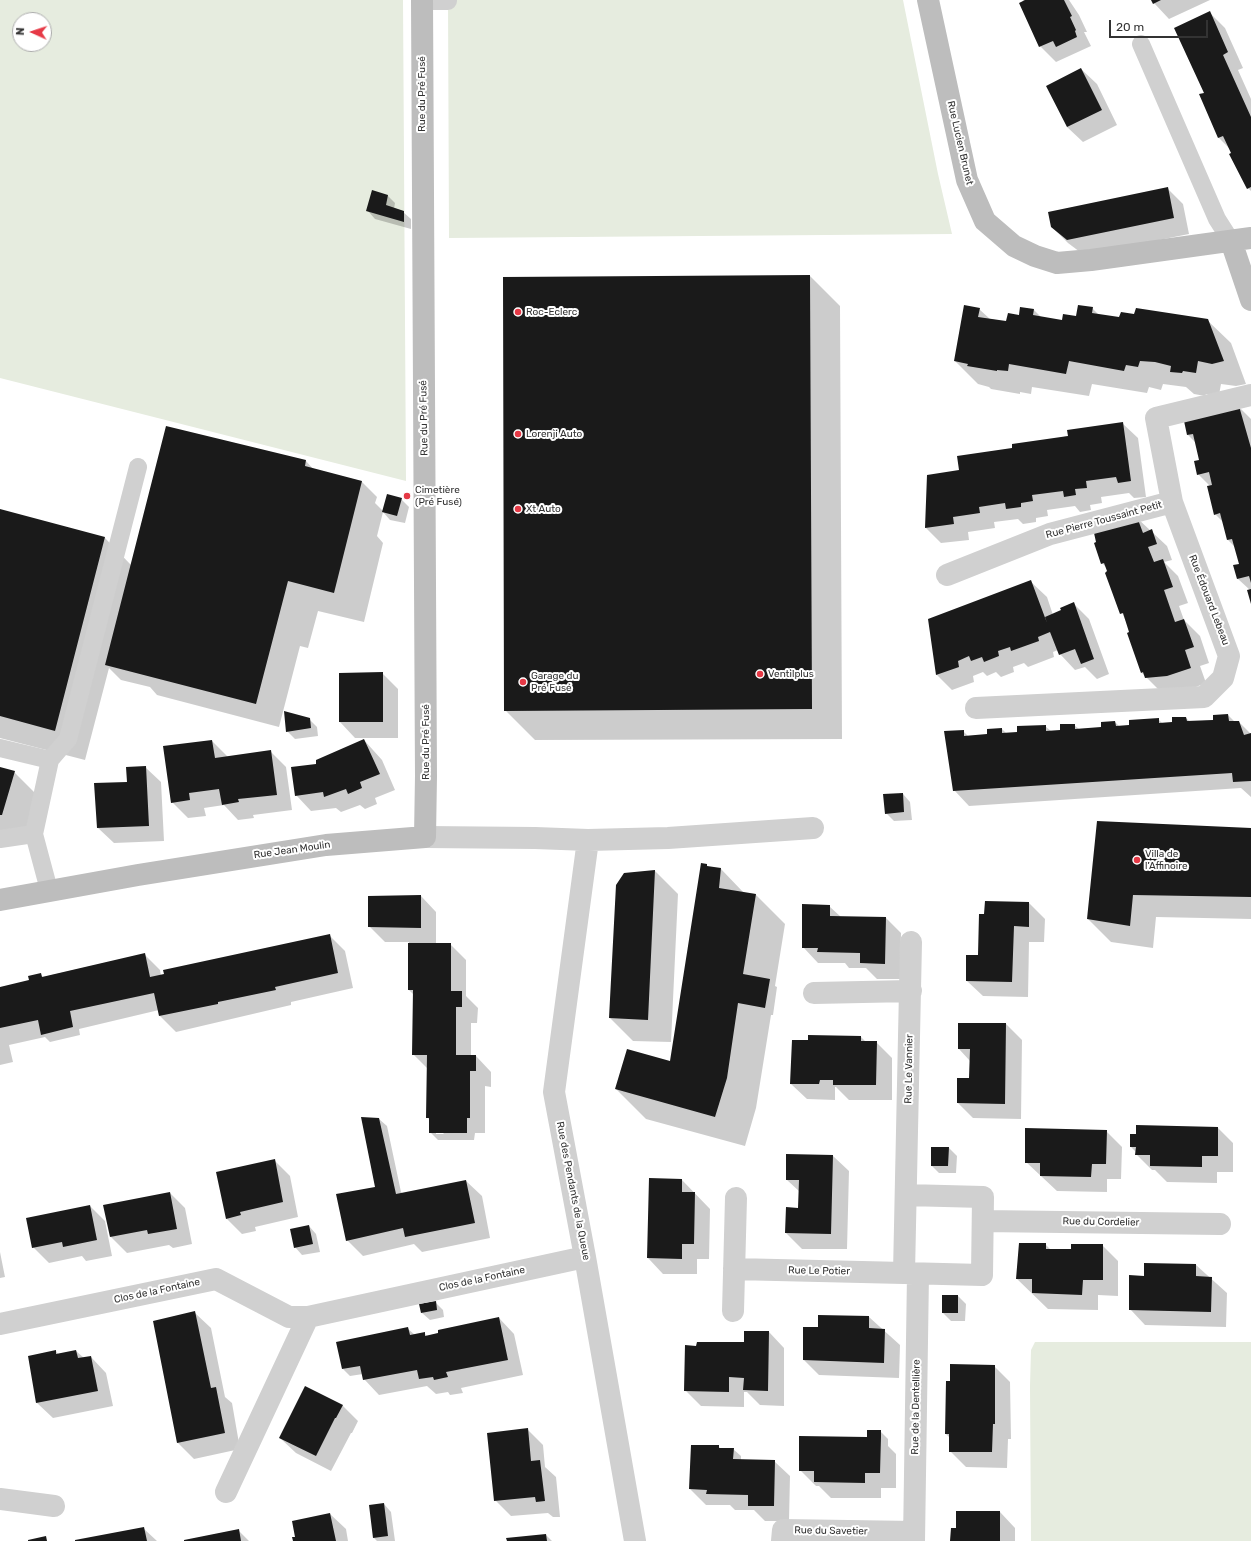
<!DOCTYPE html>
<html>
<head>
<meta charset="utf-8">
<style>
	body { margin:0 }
	#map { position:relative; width:1251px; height:1541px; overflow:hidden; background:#fff; font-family:Rubik,sans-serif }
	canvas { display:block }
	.north { position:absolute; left:12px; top:12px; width:40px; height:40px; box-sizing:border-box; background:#fff; border:1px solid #adadad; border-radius:50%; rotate:273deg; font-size:11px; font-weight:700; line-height:16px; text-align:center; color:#333 }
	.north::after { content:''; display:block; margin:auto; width:14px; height:18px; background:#e63946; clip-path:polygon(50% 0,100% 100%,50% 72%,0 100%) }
	.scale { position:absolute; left:1109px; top:20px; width:99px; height:18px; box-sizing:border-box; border:2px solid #333; border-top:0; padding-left:5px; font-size:12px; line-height:14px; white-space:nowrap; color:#333; -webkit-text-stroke:3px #fff; paint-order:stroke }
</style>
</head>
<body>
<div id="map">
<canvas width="1251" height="1541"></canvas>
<div class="north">N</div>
<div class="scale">20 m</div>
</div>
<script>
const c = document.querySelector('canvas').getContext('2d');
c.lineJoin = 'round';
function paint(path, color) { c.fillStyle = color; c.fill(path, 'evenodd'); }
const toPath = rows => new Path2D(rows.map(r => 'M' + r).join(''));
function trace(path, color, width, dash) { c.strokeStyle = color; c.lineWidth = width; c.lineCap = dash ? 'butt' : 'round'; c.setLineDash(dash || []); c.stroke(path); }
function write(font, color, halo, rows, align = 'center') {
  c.font = font + ' Rubik,sans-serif'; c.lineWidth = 4; c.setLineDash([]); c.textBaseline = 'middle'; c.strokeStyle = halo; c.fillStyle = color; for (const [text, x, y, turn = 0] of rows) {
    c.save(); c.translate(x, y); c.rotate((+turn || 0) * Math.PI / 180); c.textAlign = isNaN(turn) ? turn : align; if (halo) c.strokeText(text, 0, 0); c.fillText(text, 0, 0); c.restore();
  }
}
paint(toPath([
	[0,0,403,0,406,481,0,378],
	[20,20,44,20,44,44,20,44],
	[448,0,903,0,938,174,952,234,449,238],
	[1035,1342,1251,1342,1251,1541,1031,1541,1030,1386,1031,1350]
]), '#e6ecdf');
paint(toPath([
	[1023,0,1069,0,1079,15,1087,32,1084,32,1091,46,1056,62,1040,46],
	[1152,0,1210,0,1169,19,1154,3],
	[1210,13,1225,28,1243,68,1238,70,1251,99,1251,191,1248,188,1230,149,1219,138,1200,95,1205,93],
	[1081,69,1097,84,1117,125,1083,142,1067,127],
	[1168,189,1183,204,1189,234,1084,255,1068,243,1052,227],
	[387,195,395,203,394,209,403,212,411,219,411,229,375,219,368,211],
	[810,276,840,306,842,739,535,740,505,710],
	[1020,308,1034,310,1041,317,1063,321,1076,317,1092,308,1099,315,1120,319,1207,320,1231,343,1246,384,1236,386,1221,384,1219,395,1206,394,1205,396,1194,394,1186,387,1163,384,1161,390,1149,387,1147,393,1092,384,1089,396,1032,387,1031,394,1020,392,1020,394,991,389,989,387,978,384,955,361,979,309,990,319,1007,322,1019,316],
	[1239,407,1251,419,1251,602,1250,590,1238,579,1240,565,1235,547,1228,540,1223,522,1215,514,1210,486,1198,474,1201,460,1196,443,1188,435],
	[1122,423,1138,438,1146,497,1134,498,1129,493,1101,497,1102,503,1090,505,1091,510,1080,512,1075,506,1047,510,1048,516,1036,518,1036,522,1023,524,1018,519,994,522,995,528,968,532,969,540,941,543,926,528,928,476,960,471,1013,449],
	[167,427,306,461,314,470,361,481,377,497,375,503,383,511,401,499,409,507,405,523,390,520,383,512,377,536,383,543,364,622,318,611,308,648,300,646,279,727,157,695,150,687,121,680,109,668,85,760,0,738,0,510,105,538,131,565],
	[1137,518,1167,546,1172,560,1164,562,1178,576,1188,603,1179,606,1184,620,1200,636,1209,663,1200,666,1206,683,1183,692,1162,693,1142,673,1128,634,1131,633,1113,592,1107,568,1102,563],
	[1031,582,1047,597,1053,615,1074,604,1089,619,1109,674,1097,679,1085,667,1075,670,1060,654,1058,650,1053,652,1054,657,1028,667,1024,663,1013,667,1014,672,1001,677,996,672,987,676,983,672,973,676,974,682,952,690,937,675,929,620],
	[382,673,398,689,398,738,355,738,340,722],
	[1228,715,1235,722,1239,722,1251,734,1251,797,1241,788,969,806,954,790,963,731,968,736,988,735,1002,729,1007,734,1018,733,1045,726,1051,731,1061,731,1074,725,1079,729,1102,728,1115,722,1120,727,1158,719,1163,724,1173,723,1186,718,1190,722,1214,720],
	[309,719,317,727,318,736,295,739,287,731],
	[364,740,382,760,395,790,375,798,377,804,365,809,360,805,341,812,336,808,311,811,296,795,317,764],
	[212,741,228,757,270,751,286,767,292,810,253,815,254,818,238,820,224,805,204,808,206,816,188,818,172,802,164,747],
	[145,767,161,782,164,841,114,843,98,828,128,782],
	[0,768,14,772,37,795,25,838,0,831],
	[903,794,910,802,912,820,894,821,886,813],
	[1251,829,1251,919,1156,917,1153,948,1111,942,1088,919],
	[706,865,709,867,721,869,744,893,755,894,785,924,775,986,777,987,773,1015,771,1015,756,1108,745,1146,646,1119,616,1089,671,1063],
	[655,871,678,894,671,1042,633,1041,610,1018,624,874],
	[421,896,436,912,436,944,450,944,466,960,466,996,478,1008,477,1023,471,1023,471,1056,476,1056,491,1072,491,1087,485,1086,485,1133,475,1133,474,1140,438,1140,430,1132,430,1120,427,1117,428,1069,413,1054,414,995,409,990,409,942,385,942,369,926],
	[436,1132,442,1132,444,1134,436,1134],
	[1029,903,1045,919,1044,942,1029,942,1028,997,983,996,967,981,979,956,985,917],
	[829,906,841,917,886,918,901,933,900,979,877,979,866,968,849,968,845,963,818,963,803,947],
	[329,935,345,951,353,988,291,1002,291,1005,176,1032,160,1016,159,1010,79,1029,80,1035,50,1042,45,1037,9,1045,13,1062,0,1065,0,988,30,981,40,974,43,977,144,954,160,970,161,976],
	[959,1024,1006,1024,1022,1040,1021,1119,973,1118,958,1103,970,1079,970,1061,959,1049],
	[861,1037,866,1042,876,1042,892,1058,892,1100,849,1100,836,1087,835,1087,835,1100,807,1099,791,1084,811,1041],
	[379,1119,387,1126,401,1192,403,1194,466,1181,482,1196,490,1238,422,1252,414,1244,363,1256,347,1240,377,1188],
	[1218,1128,1233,1143,1233,1172,1217,1172,1217,1183,1167,1182,1155,1170,1152,1170,1136,1154,1136,1152,1131,1147],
	[1106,1131,1122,1147,1121,1179,1107,1179,1107,1192,1057,1191,1026,1162],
	[932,1148,949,1148,957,1156,956,1173,939,1173,932,1166],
	[833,1156,849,1171,847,1249,802,1249,786,1233,799,1209,800,1192,787,1180],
	[274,1160,290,1176,298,1217,255,1227,256,1231,242,1234,227,1219],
	[650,1179,682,1180,710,1209,709,1259,697,1259,697,1274,663,1274,648,1258],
	[170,1193,185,1208,192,1244,173,1248,169,1245,127,1253,111,1237,104,1206],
	[90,1206,105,1221,112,1256,86,1261,82,1256,49,1263,33,1247],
	[309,1226,316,1234,320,1252,302,1255,295,1247],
	[1045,1244,1051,1250,1072,1250,1102,1245,1118,1261,1118,1296,1098,1295,1098,1310,1048,1309,1017,1279],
	[0,1252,5,1277,0,1278],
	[1145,1264,1196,1265,1227,1293,1226,1327,1145,1325,1130,1309,1145,1277],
	[958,1296,966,1304,965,1321,951,1321,943,1313],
	[435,1302,443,1310,444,1317,430,1320,422,1313],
	[195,1313,211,1328,225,1397,232,1403,240,1449,194,1459,178,1443,154,1322],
	[869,1317,900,1345,899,1378,819,1375,804,1360,819,1328],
	[499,1318,514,1334,523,1375,461,1388,463,1393,450,1395,448,1392,436,1394,427,1386,379,1395,364,1379,363,1374,350,1376,343,1369,407,1328,415,1335,424,1333,427,1336],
	[769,1332,784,1348,784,1406,760,1405,747,1392,744,1392,744,1407,701,1406,685,1390,697,1347,745,1343],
	[56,1351,58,1354,76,1351,84,1358,91,1357,106,1373,113,1406,53,1418,37,1403],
	[994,1366,1010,1382,1011,1439,1008,1439,1007,1468,966,1467,950,1451,950,1438,946,1434],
	[305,1388,343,1406,358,1421,352,1433,351,1433,331,1471,296,1453,280,1438],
	[527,1429,543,1445,545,1467,556,1477,560,1517,553,1517,548,1513,511,1516,495,1500],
	[880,1431,888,1439,888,1446,896,1454,896,1488,881,1488,881,1498,831,1498,819,1486,816,1486,800,1470],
	[718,1446,721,1449,733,1449,741,1456,741,1460,774,1461,790,1476,789,1521,765,1521,754,1510,735,1510,730,1505,706,1505,690,1489],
	[384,1504,391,1512,395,1541,377,1541,374,1538],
	[1000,1512,1015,1528,1015,1541,951,1541,957,1529],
	[330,1514,346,1529,348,1541,294,1541],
	[143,1528,157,1541,77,1541],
	[238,1530,249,1541,185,1541],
	[546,1535,552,1541,508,1541]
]), '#0003');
paint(toPath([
	[1025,0,1064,0,1072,16,1070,17,1076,30,1075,31,1077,37,1056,47,1053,41,1039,47,1019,3],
	[1151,0,1161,0,1153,4],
	[1210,11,1228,52,1223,55,1251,117,1251,187,1247,189,1229,154,1231,153,1223,136,1218,138,1199,94,1204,93,1174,28],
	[1081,68,1102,110,1067,127,1046,86],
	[1168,187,1174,218,1067,240,1051,227,1048,212],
	[372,190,388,195,386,205,404,211,404,222,366,211],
	[810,275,812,709,504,711,503,277],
	[964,305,980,308,978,317,1006,321,1008,313,1019,315,1020,307,1034,309,1033,315,1062,320,1063,314,1076,316,1078,305,1093,307,1092,313,1119,317,1121,312,1134,314,1136,308,1208,319,1224,361,1212,364,1198,361,1196,373,1183,371,1182,373,1170,372,1171,366,1155,362,1140,361,1138,367,1126,365,1124,371,1069,361,1066,374,1009,364,1008,371,997,370,997,371,967,366,968,364,954,361],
	[1239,406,1251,448,1251,583,1249,576,1237,579,1233,565,1239,564,1232,539,1227,540,1220,513,1214,515,1207,486,1212,485,1209,472,1197,475,1194,461,1199,460,1193,434,1187,435,1184,421],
	[1123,422,1131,481,1118,483,1116,477,1086,481,1087,488,1075,489,1076,495,1064,497,1063,491,1032,495,1033,501,1021,503,1021,507,1006,509,1005,503,979,507,980,513,953,517,954,524,925,528,927,475,959,470,957,456,1012,448,1012,444,1068,436,1067,430],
	[166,426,306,460,305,466,362,481,334,593,288,581,256,704,105,665],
	[387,494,402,498,397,516,382,512],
	[0,509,105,537,55,731,0,716],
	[1137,517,1143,533,1152,529,1157,544,1148,547,1154,562,1163,559,1173,587,1164,590,1175,622,1184,619,1194,647,1185,650,1191,668,1167,676,1145,678,1143,672,1141,673,1127,633,1129,632,1123,613,1120,614,1112,592,1105,573,1107,571,1104,563,1101,564,1094,543,1096,542,1094,533],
	[1031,580,1047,623,1045,617,1061,610,1060,608,1074,602,1094,659,1081,664,1075,649,1059,655,1050,632,1038,637,1039,641,1011,651,1010,647,998,651,999,656,984,662,982,657,971,661,969,656,958,661,959,667,936,675,928,619],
	[1251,589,1251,604,1247,590],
	[383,672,383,722,339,722,339,673],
	[284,711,310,718,311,728,286,732],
	[1228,714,1229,721,1239,721,1244,735,1251,733,1251,781,1233,782,1232,773,953,791,944,731,964,730,964,736,987,734,987,729,1002,728,1002,733,1017,732,1017,726,1046,725,1046,731,1060,730,1060,724,1075,724,1075,729,1101,727,1101,722,1115,721,1116,726,1129,725,1129,720,1159,718,1159,723,1172,722,1172,717,1186,717,1187,721,1213,720,1213,715],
	[364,739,380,774,360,782,362,788,348,794,346,789,324,797,323,792,295,796,291,767,316,764,316,760],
	[212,740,215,758,271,750,277,795,238,799,239,802,222,805,219,789,189,793,190,800,171,803,163,746],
	[146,766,149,826,97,828,94,783,127,782,126,767],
	[0,767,15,771,2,815,0,815],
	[903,793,904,812,885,814,883,794],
	[1097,821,1251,828,1251,897,1133,895,1130,926,1087,919],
	[701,863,707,864,707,866,721,868,719,888,756,894,743,974,770,979,765,1008,738,1003,727,1078,715,1117,615,1089,627,1049,670,1061],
	[655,870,648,1020,609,1018,616,885,624,873],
	[421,895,421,928,368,927,368,896],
	[985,901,1029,902,1029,927,1014,926,1012,982,966,981,966,955,978,955,979,914,984,914],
	[802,904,830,905,830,916,886,917,885,964,860,963,860,953,817,952,818,948,802,948],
	[330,934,338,973,275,987,276,990,218,1002,218,1004,159,1016,154,993,70,1011,73,1027,41,1035,38,1020,0,1028,0,987,29,980,28,976,41,973,42,977,145,953,150,977,164,974,163,970],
	[408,943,451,943,451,991,462,991,462,1007,456,1007,456,1055,476,1055,476,1071,470,1071,470,1118,467,1118,467,1133,429,1133,429,1118,426,1118,427,1055,412,1055,413,990,408,990],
	[958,1023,1006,1023,1005,1104,957,1103,957,1078,969,1078,970,1049,958,1049],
	[808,1035,861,1036,861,1041,877,1041,876,1085,833,1085,833,1080,820,1080,819,1084,790,1084,792,1040,808,1040],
	[361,1117,379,1118,396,1194,466,1180,475,1223,405,1237,403,1228,346,1241,336,1194,375,1187],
	[1136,1125,1218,1127,1218,1156,1202,1156,1202,1167,1150,1166,1150,1155,1135,1155,1136,1147,1130,1147,1130,1134,1136,1134],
	[1025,1128,1107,1130,1106,1164,1092,1164,1091,1177,1040,1176,1040,1163,1025,1163],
	[931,1147,949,1147,948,1166,931,1166],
	[786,1154,833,1155,831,1234,785,1233,786,1207,798,1208,799,1180,786,1180],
	[275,1159,283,1202,240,1212,241,1215,226,1219,216,1172],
	[649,1178,682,1179,682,1192,695,1192,694,1244,682,1244,682,1259,647,1258],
	[170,1192,177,1229,148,1234,147,1230,110,1237,103,1205],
	[90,1205,97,1240,63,1247,62,1242,32,1248,26,1218],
	[309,1225,313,1244,294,1248,290,1229],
	[1019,1243,1046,1243,1046,1249,1071,1249,1071,1244,1103,1244,1103,1280,1083,1280,1082,1295,1032,1293,1032,1279,1016,1279],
	[1144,1263,1196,1264,1196,1276,1212,1277,1211,1312,1129,1310,1129,1275,1144,1276],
	[942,1295,958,1295,958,1313,942,1313],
	[436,1301,437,1310,421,1313,419,1304],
	[195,1311,211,1388,216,1387,225,1433,177,1443,153,1321],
	[818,1315,869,1316,869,1328,885,1329,884,1363,803,1360,803,1327,818,1327],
	[499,1317,508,1360,446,1372,448,1377,434,1380,433,1377,419,1379,417,1370,363,1380,360,1366,342,1369,336,1342,408,1327,410,1335,425,1332,425,1336,438,1333,438,1330],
	[744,1331,769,1331,768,1391,743,1390,744,1378,729,1377,729,1392,684,1391,685,1345,696,1346,697,1342,744,1342],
	[56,1350,56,1354,76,1350,78,1358,91,1356,98,1391,36,1403,28,1356],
	[950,1364,995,1365,995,1424,993,1424,992,1452,949,1452,949,1434,945,1434,946,1381,950,1381],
	[305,1386,343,1405,336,1418,335,1418,316,1456,279,1438],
	[528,1428,531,1461,540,1460,545,1501,536,1502,535,1497,494,1501,487,1433],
	[867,1430,881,1430,881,1437,880,1473,865,1473,865,1483,814,1482,814,1471,799,1471,799,1436,867,1437],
	[691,1445,719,1445,719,1448,734,1448,733,1459,775,1460,774,1506,748,1506,748,1495,706,1494,707,1490,689,1489],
	[384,1503,388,1536,373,1538,369,1505],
	[956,1511,1000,1511,1000,1541,950,1541,951,1528,956,1528],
	[330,1513,336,1541,293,1541,292,1537,295,1537,292,1521],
	[144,1527,147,1541,75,1541,75,1540],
	[239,1529,241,1541,184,1541,184,1540],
	[546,1534,547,1541,507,1541,506,1538],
	[46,1536,47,1541,28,1541,28,1540]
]), '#1a1a1a');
trace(toPath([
	[422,1,448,1],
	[1141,44,1217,219,1231,241],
	[0,748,50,760,34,834,49,890],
	[50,760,68,739,138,467],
	[0,839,34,834]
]), '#d0d0d0', 18);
trace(toPath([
	[947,575,1050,534,1172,502],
	[976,708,1204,697,1223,678,1229,656,1172,502,1156,418,1251,395],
	[425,837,535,838,588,840,668,838,813,828],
	[588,840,554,1092,585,1257,635,1541],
	[814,993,911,991],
	[906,1195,983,1197,982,1275,904,1273,911,942],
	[983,1221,1220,1224],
	[734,1269,904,1273],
	[733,1311,736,1198],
	[0,1324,216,1279,289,1317,308,1317,585,1257],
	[226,1492,308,1317],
	[0,1499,54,1506],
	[782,1541,783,1530,914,1532],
	[914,1541,918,1274]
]), '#d0d0d0', 22);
trace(toPath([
	[928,0,967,180,985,221,1014,246,1035,256,1057,263,1091,260,1251,238],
	[1231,241,1251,300],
	[0,900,138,875,326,845,425,837,426,776,422,0]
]), '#bdbdbd', 22);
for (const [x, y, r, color] of [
	[518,312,4,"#e63946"],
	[518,434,4,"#e63946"],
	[407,496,4,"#e63946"],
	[518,509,4,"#e63946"],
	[760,674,4,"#e63946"],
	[523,682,4,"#e63946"],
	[1137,860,4,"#e63946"]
]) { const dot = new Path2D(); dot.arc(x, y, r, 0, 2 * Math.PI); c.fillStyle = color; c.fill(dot); trace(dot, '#fff', 1.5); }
write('10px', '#333', '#fff', [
	["Rue du Pré Fusé",422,94,-90],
	["Rue Lucien Brunet",960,143,77],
	["Rue du Pré Fusé",424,418,-91],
	["Rue Pierre Toussaint Petit",1104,520,-15],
	["Rue Édouard Lebeau",1209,600,69],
	["Rue du Pré Fusé",426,742,-90],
	["Rue Jean Moulin",292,850,-8],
	["Rue Le Vannier",909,1069,-89],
	["Rue des Pendants de la Queue",573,1191,79],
	["Rue du Cordelier",1101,1222,1],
	["Rue Le Potier",819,1271,1],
	["Clos de la Fontaine",482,1279,-12],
	["Clos de la Fontaine",157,1291,-12],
	["Rue de la Dentellière",916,1407,-89],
	["Rue du Savetier",831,1531,1]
]);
write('10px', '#333', '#fff', [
	["Roc-Eclerc",526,312],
	["Lorenji Auto",526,434],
	["Cimetière",415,490],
	["(Pré Fusé)",415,502],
	["Xt Auto",526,509],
	["Ventilplus",768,674],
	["Garage du",531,676],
	["Pré Fusé",531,688],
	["Villa de",1145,854],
	["l'Affinoire",1145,866]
], 'left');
</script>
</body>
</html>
